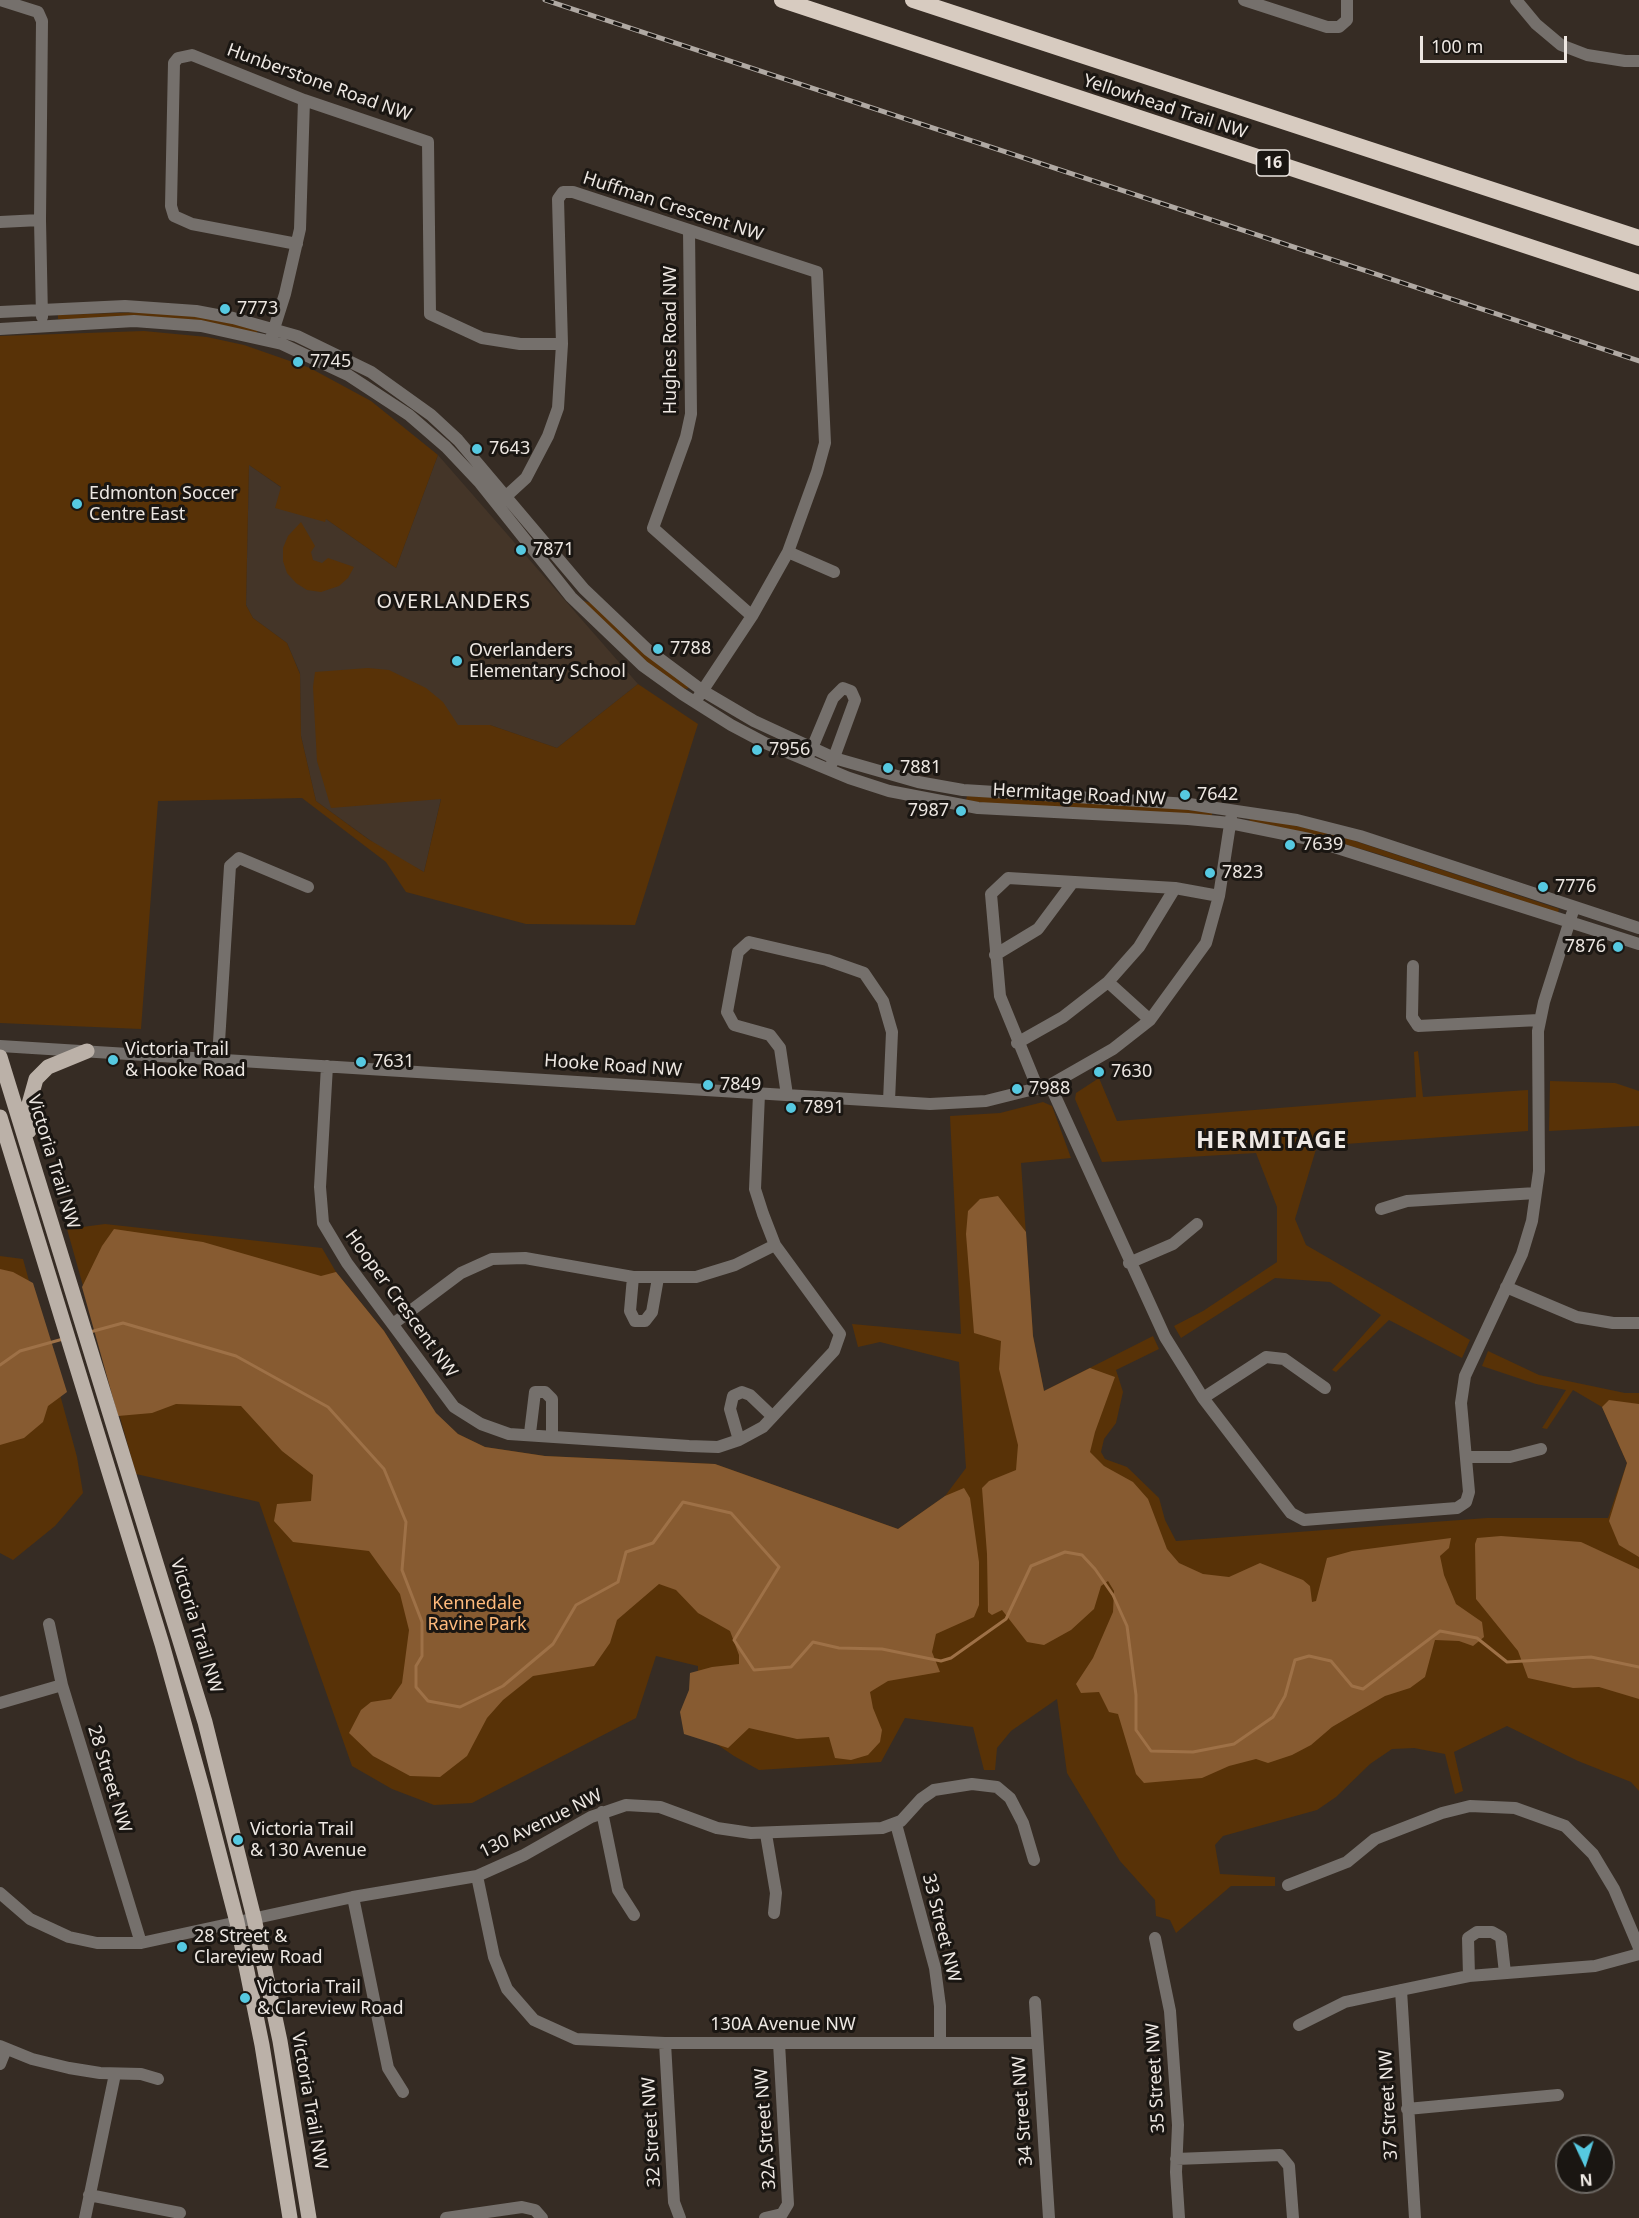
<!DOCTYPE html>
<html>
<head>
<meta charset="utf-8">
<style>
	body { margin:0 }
	#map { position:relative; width:1639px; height:2218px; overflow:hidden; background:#362c24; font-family:"Noto Sans",sans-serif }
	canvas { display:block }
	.north { position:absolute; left:1555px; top:2134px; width:60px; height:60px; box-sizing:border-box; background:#1a1612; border:2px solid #6e6a65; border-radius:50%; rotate:176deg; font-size:16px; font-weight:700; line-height:24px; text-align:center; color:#ede7e2 }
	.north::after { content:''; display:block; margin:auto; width:21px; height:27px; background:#56c9e1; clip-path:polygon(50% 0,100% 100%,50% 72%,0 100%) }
	.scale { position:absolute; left:1420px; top:36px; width:147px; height:27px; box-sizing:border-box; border:3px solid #ede7e2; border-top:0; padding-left:8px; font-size:18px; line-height:21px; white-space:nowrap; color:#ede7e2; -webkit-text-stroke:4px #1a1612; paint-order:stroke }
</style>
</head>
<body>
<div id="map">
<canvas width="1639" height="2218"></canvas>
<div class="north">N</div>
<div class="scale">100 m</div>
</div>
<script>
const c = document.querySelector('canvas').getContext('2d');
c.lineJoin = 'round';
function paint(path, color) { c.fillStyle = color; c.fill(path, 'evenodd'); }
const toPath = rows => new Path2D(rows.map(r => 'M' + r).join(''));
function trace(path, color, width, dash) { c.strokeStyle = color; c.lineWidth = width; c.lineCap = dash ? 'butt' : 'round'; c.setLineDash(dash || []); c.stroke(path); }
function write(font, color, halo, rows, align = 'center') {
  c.font = font + ' "Noto Sans",sans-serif'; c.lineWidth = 6; c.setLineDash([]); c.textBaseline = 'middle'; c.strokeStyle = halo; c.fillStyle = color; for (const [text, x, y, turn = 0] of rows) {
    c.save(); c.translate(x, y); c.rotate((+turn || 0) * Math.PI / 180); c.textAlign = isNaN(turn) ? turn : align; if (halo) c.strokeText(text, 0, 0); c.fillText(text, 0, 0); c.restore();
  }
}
paint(toPath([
	[438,455,638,684,557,748,490,725,458,725,424,872,385,851,316,801,301,736,300,673,287,643,253,618,246,605,249,465,396,568]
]), '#443528');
paint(toPath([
	[146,312,191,315,258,329,257,333,58,319,58,315],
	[144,331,207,337,244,345,310,368,371,401,438,455,396,568,326,519,325,522,275,508,281,487,249,465,246,605,253,618,287,643,300,674,301,736,316,801,368,839,424,872,441,799,331,808,317,761,313,687,315,672,368,668,389,670,426,688,443,702,458,725,490,725,557,748,638,684,698,724,635,925,526,924,406,892,386,862,302,798,158,801,141,1029,0,1023,0,336],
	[301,522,315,546,311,552,313,560,322,563,328,558,354,567,348,578,339,586,321,592,307,590,296,583,287,573,283,561,283,548,288,536],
	[584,601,591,603,655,662,689,687,687,689,679,687,635,653,583,603],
	[967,796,1164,807,1212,813,1212,817,990,804,966,800],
	[1250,818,1264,819,1334,834,1559,909,1558,913,1375,853,1309,834,1249,822],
	[1418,1051,1423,1097,1528,1090,1528,1131,1317,1146,1295,1219,1306,1245,1470,1340,1462,1358,1389,1320,1336,1372,1332,1370,1381,1315,1330,1282,1275,1278,1181,1338,1174,1326,1203,1311,1277,1262,1277,1207,1256,1153,1102,1162,1075,1099,1076,1093,1099,1078,1117,1121,1416,1097,1414,1052],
	[1550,1081,1615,1083,1639,1091,1639,1126,1549,1131],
	[1043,1102,1052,1106,1071,1158,1021,1163,1033,1336,1044,1391,1153,1336,1159,1349,1116,1370,1123,1392,1116,1423,1104,1439,1101,1452,1105,1459,1127,1467,1159,1498,1165,1520,1176,1541,1487,1518,1608,1518,1627,1463,1602,1407,1573,1390,1547,1429,1542,1428,1566,1390,1536,1384,1482,1366,1488,1351,1539,1375,1625,1393,1639,1393,1639,1791,1631,1782,1578,1761,1507,1726,1454,1752,1463,1791,1455,1794,1445,1754,1414,1748,1392,1749,1370,1764,1336,1797,1317,1810,1223,1836,1215,1845,1220,1874,1275,1877,1275,1886,1231,1886,1176,1933,1170,1920,1156,1916,1155,1900,1120,1861,1067,1773,1057,1699,1011,1731,997,1748,995,1770,984,1770,973,1727,905,1718,881,1762,759,1770,734,1756,696,1730,698,1666,656,1656,636,1718,472,1803,434,1805,392,1789,352,1766,259,1502,136,1474,67,1229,105,1224,322,1248,336,1272,384,1331,433,1411,458,1434,485,1447,545,1456,715,1464,898,1529,945,1496,966,1468,959,1362,880,1342,858,1347,852,1324,961,1334,950,1116,1000,1113],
	[0,1256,23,1259,77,1457,83,1493,55,1526,13,1560,0,1553]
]), '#583207');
paint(toPath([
	[998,1196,1026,1232,1033,1336,1044,1391,1090,1368,1115,1377,1095,1432,1090,1452,1104,1466,1133,1482,1148,1499,1167,1549,1179,1563,1203,1574,1229,1577,1260,1563,1303,1580,1310,1586,1312,1602,1316,1601,1327,1558,1352,1551,1451,1538,1449,1548,1440,1556,1444,1575,1456,1604,1482,1622,1484,1637,1473,1646,1459,1641,1435,1640,1425,1677,1410,1688,1385,1696,1332,1727,1311,1745,1292,1755,1268,1763,1256,1759,1229,1766,1202,1778,1144,1783,1136,1774,1118,1714,1109,1712,1099,1692,1081,1693,1076,1684,1093,1658,1113,1612,1114,1591,1108,1581,1101,1586,1094,1609,1071,1630,1044,1645,1027,1642,1002,1610,992,1615,988,1612,987,1554,982,1488,989,1481,1016,1470,1018,1445,999,1369,1001,1341,974,1333,966,1234,968,1211,980,1199],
	[114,1229,203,1242,321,1276,336,1272,384,1331,436,1413,458,1434,485,1447,545,1456,715,1464,898,1529,945,1496,964,1488,970,1498,979,1562,979,1605,974,1617,936,1634,932,1652,940,1672,888,1681,870,1692,873,1708,882,1730,880,1742,868,1755,851,1760,835,1758,829,1737,797,1739,749,1728,728,1748,684,1734,680,1712,689,1690,690,1673,712,1667,739,1664,739,1655,730,1631,698,1613,676,1590,659,1584,617,1620,610,1643,594,1666,533,1676,503,1700,487,1718,467,1756,440,1777,410,1776,373,1756,349,1733,361,1710,371,1702,391,1699,402,1683,409,1630,400,1594,369,1551,293,1542,274,1521,277,1504,311,1501,313,1475,282,1451,241,1406,176,1404,152,1413,118,1416,82,1287,102,1246],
	[0,1269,13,1272,33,1283,67,1392,48,1406,43,1422,24,1438,0,1445],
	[1609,1400,1639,1404,1639,1557,1619,1545,1609,1521,1627,1463,1602,1407],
	[1501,1536,1581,1542,1639,1569,1639,1699,1599,1687,1573,1688,1528,1678,1518,1651,1476,1599,1475,1544,1477,1538]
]), '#875b31');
trace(toPath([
	[90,1332,123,1323,236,1356,328,1407,384,1469,406,1522,402,1570,422,1622,422,1656,416,1666,416,1687,428,1701,460,1707,503,1686,553,1644,576,1605,618,1582,626,1552,653,1543,683,1502,731,1513,779,1567,734,1640,754,1670,791,1667,813,1642,839,1648,882,1649,941,1661,951,1658,1006,1619,1031,1566,1065,1552,1082,1555,1095,1569,1113,1595,1127,1626,1136,1695,1136,1730,1151,1751,1193,1752,1234,1744,1273,1717,1285,1696,1295,1660,1309,1656,1331,1661,1352,1686,1363,1689,1440,1631,1477,1638,1507,1662,1591,1657,1639,1667],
	[0,1365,20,1351,63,1339]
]), '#9e7147', 3);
trace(toPath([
	[0,0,38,12,42,21,40,220,42,317],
	[1244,0,1327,27,1339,27,1347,20,1347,0],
	[1516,0,1536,24,1561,45,1587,55,1625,61,1639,61],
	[0,222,40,220],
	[689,230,691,414,686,437,653,528,752,616],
	[297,244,192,224,174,216,171,206,174,63,178,58,192,55,304,100,428,142,430,314,482,338,520,344,562,344],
	[0,312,125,306,196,311,233,318,297,336,371,372,431,415,458,440,584,589,648,650,703,691,754,721,834,758,918,782,963,790,1189,804,1297,820,1360,836,1639,928],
	[0,329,134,321,201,326,282,344,348,375,409,415,446,447,480,483,571,597,643,666,682,694,731,725,765,743,849,778,889,791,978,808,1188,819,1230,823,1309,839,1639,944],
	[272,335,285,294,300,229,304,100],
	[502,500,526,478,548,436,558,408,562,344,558,199,563,192,573,192,817,272,825,443,817,472,788,552,752,616,699,696],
	[788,552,834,572],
	[810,753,833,698,843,688,851,691,855,700,832,763],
	[995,955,1038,929,1073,882],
	[1413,966,1412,1017,1418,1026,1539,1020],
	[1108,982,1150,1020],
	[1017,1043,1063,1017,1108,982,1139,947,1175,888],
	[0,1046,930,1104,986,1101,1050,1085,1113,1049,1150,1020,1206,943,1219,896,1231,818],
	[218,1058,230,866,239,858,308,887],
	[327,1066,320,1187,323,1223,347,1263,454,1407,481,1424,509,1434,689,1446,718,1447,739,1440,763,1427,834,1351,840,1334,775,1245,763,1214,755,1189,759,1094],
	[1050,1085,1165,1337,1203,1398,1291,1513,1304,1520,1457,1508,1466,1502,1469,1492,1461,1403,1465,1376,1522,1254,1532,1221,1539,1171,1538,1031,1544,1002,1572,914],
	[1038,1089,1000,996,991,894,1008,878,1175,888,1219,896],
	[787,1095,780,1048,770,1035,734,1025,727,1012,738,952,749,942,827,960,864,973,883,1001,892,1032,889,1101],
	[1381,1209,1407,1201,1536,1193],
	[1129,1263,1173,1244,1197,1224],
	[633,1277,630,1311,635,1321,645,1321,652,1312,658,1278],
	[1506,1287,1577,1317,1613,1323,1639,1323],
	[393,1324,461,1273,492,1259,525,1258,633,1277,696,1277,735,1265,775,1245],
	[1203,1398,1266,1357,1284,1359,1325,1388],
	[530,1433,535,1392,545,1392,552,1399,552,1436],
	[739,1440,730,1409,733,1396,742,1392,750,1395,772,1416],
	[1467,1457,1510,1457,1541,1449],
	[49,1624,62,1685,141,1943],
	[0,1703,62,1685],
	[602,1812,618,1890,634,1915],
	[896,1824,935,1968,940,2006,940,2043],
	[766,1834,776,1893,774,1913],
	[477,1876,494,1957,507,1989,534,2020,576,2039,665,2043,1037,2043],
	[1288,1885,1347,1862,1375,1839,1442,1813,1470,1806,1515,1808,1565,1826,1593,1854,1614,1889,1639,1948],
	[0,1893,30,1919,69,1937,97,1943,141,1943,353,1897,477,1876,524,1855,591,1817,626,1805,660,1807,717,1828,751,1833,882,1828,901,1821,921,1799,934,1790,972,1784,997,1787,1010,1798,1023,1823,1034,1860],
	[353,1897,388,2068,403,2092],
	[1155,1938,1170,2011,1178,2125,1176,2172,1179,2218],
	[1469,1976,1468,1938,1477,1932,1492,1932,1501,1937,1505,1973],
	[1401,1990,1415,2218],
	[1035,2002,1049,2218],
	[1299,2025,1345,2002,1401,1990,1469,1976,1595,1966,1639,1954],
	[665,2043,674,2202,680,2218],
	[0,2046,32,2059,69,2068,100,2073,141,2074,158,2079],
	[0,2064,6,2049],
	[1407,2109,1558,2095],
	[1176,2159,1280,2155,1289,2166,1293,2218],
	[89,2195,180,2213],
	[85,2218,115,2074],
	[446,2218,522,2207,535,2210,542,2218],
	[765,2218,782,2214,788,2204,779,2043]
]), '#75706c', 12);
trace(toPath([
	[0,1057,205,1722,254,1918,280,2041,309,2218],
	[0,1117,162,1644,203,1791,237,1922,262,2045,290,2218],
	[29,1131,29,1104,36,1079,48,1067,87,1051]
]), '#bbb1a8', 15);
trace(toPath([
	[782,0,1639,283],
	[913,0,1639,238]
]), '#d7cbc0', 16);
const rail = toPath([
	[545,0,1639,361]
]);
trace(rail, '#b0a9a3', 5);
trace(rail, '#1a1612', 3, [9]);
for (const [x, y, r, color] of [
	[225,309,6,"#56c9e1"],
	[298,362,6,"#56c9e1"],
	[477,449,6,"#56c9e1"],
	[77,504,6,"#56c9e1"],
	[521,550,6,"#56c9e1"],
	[658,649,6,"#56c9e1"],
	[457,661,6,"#56c9e1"],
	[757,750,6,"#56c9e1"],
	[888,768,6,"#56c9e1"],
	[1185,795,6,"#56c9e1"],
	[961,811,6,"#56c9e1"],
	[1290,845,6,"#56c9e1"],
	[1210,873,6,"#56c9e1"],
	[1543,887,6,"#56c9e1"],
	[1618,947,6,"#56c9e1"],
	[113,1060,6,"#56c9e1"],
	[361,1062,6,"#56c9e1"],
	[1099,1072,6,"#56c9e1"],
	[708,1085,6,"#56c9e1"],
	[1017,1089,6,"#56c9e1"],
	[791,1108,6,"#56c9e1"],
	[238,1840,6,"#56c9e1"],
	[182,1947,6,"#56c9e1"],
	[245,1998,6,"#56c9e1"]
]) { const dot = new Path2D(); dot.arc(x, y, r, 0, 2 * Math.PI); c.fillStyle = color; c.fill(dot); trace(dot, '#1a1612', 2); }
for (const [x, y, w] of [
	[1273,163,33]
]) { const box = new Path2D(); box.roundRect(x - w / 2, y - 13, w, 26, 4.5); c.fillStyle = '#1a1612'; c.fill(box); trace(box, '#ede7e2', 1.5); }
write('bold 16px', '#ede7e2', null, [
	["16",1273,163]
]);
write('18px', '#ede7e2', '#1a1612', [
	["Hunberstone Road NW",319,83,20],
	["Yellowhead Trail NW",1165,107,18],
	["Huffman Crescent NW",673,207,18],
	["Hughes Road NW",671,340,-90],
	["Hermitage Road NW",1079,795,3],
	["Hooke Road NW",613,1066,4],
	["Victoria Trail NW",53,1162,73],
	["Hooper Crescent NW",401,1304,54],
	["Victoria Trail NW",196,1626,73],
	["28 Street NW",109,1779,73],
	["130 Avenue NW",541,1824,-26],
	["33 Street NW",941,1928,76],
	["130A Avenue NW",783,2025],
	["35 Street NW",1156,2078,-93],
	["Victoria Trail NW",309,2101,80],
	["37 Street NW",1389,2105,-93],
	["34 Street NW",1023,2111,-94],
	["32A Street NW",766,2129,-94],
	["32 Street NW",652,2132,-93]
]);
write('18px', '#ede7e2', '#1a1612', [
	["7773",237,309],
	["7745",310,362],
	["7643",489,449],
	["Edmonton Soccer",89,494],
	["Centre East",89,515],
	["7871",533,550],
	["7788",670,649],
	["Overlanders",469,651],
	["Elementary School",469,672],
	["7956",769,750],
	["7881",900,768],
	["7642",1197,795],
	["7987",949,811,"right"],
	["7639",1302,845],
	["7823",1222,873],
	["7776",1555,887],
	["7876",1606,947,"right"],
	["Victoria Trail",125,1050],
	["& Hooke Road",125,1071],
	["7631",373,1062],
	["7630",1111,1072],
	["7849",720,1085],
	["7988",1029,1089],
	["7891",803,1108],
	["Victoria Trail",250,1830],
	["& 130 Avenue",250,1851],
	["28 Street &",194,1937],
	["Clareview Road",194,1958],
	["Victoria Trail",257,1988],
	["& Clareview Road",257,2009]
], 'left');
write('18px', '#feba7c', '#1a1612', [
	["Kennedale",477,1604],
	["Ravine Park",477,1625]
]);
c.letterSpacing = '1.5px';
write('20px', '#ede7e2', '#1a1612', [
	["OVERLANDERS",454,602]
]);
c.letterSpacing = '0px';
c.letterSpacing = '1.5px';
write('bold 24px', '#ede7e2', '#1a1612', [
	["HERMITAGE",1272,1141]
]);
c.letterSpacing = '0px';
</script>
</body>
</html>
